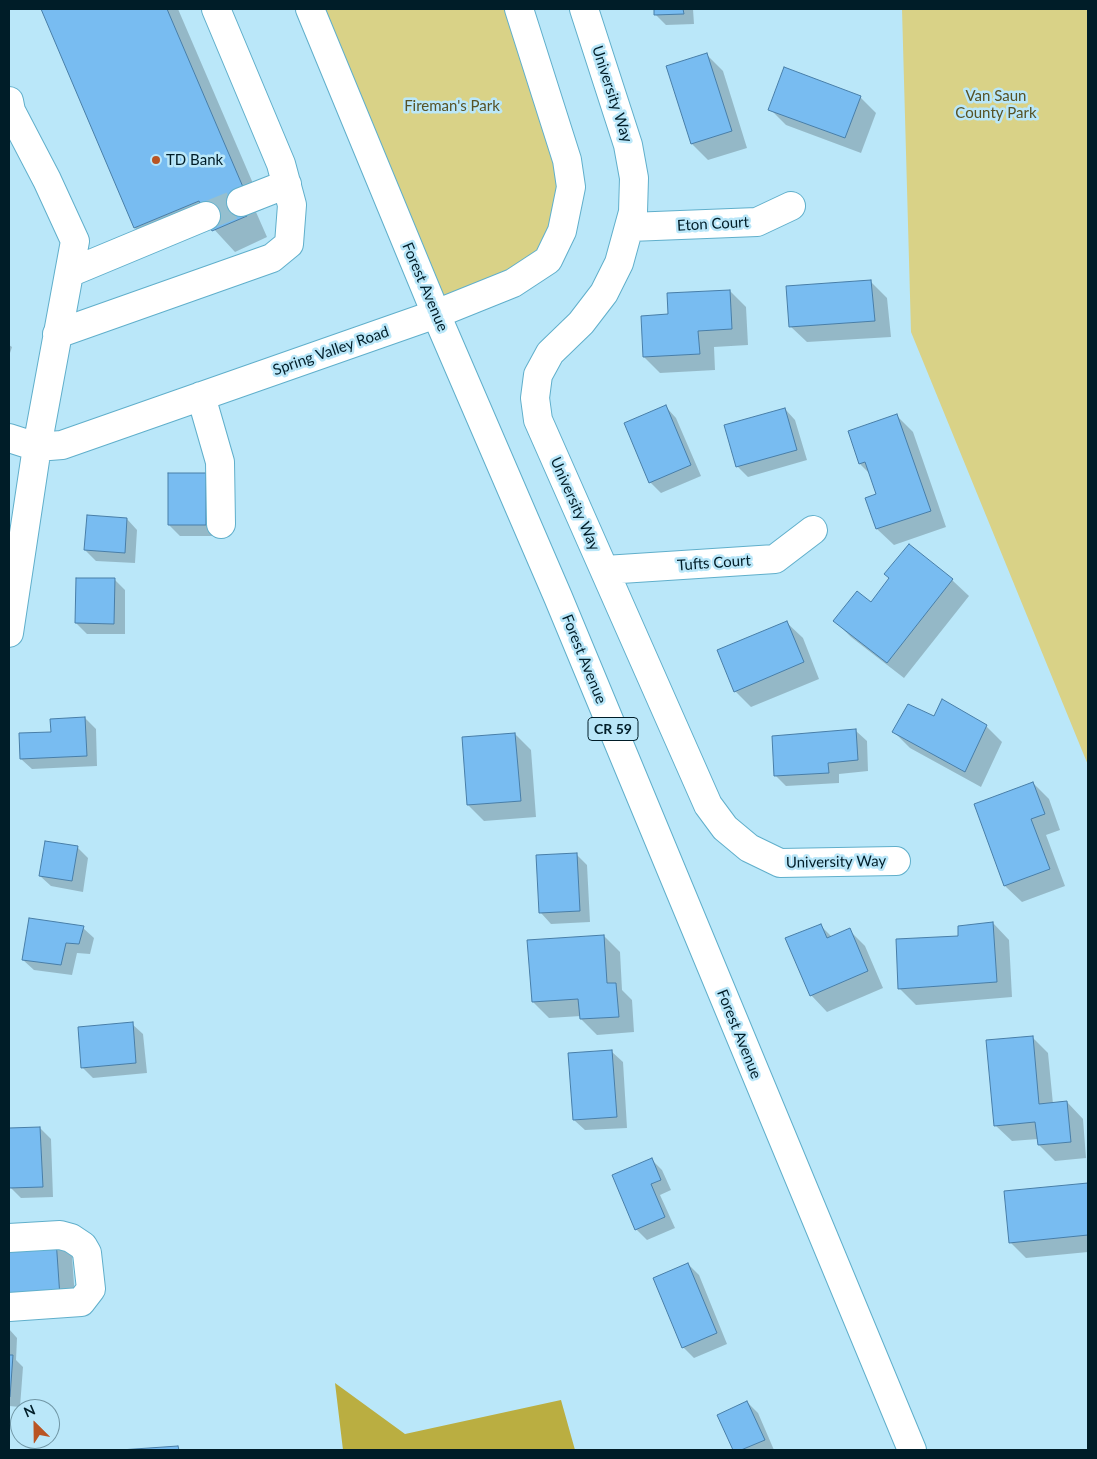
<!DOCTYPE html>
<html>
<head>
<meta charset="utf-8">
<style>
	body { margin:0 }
	#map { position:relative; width:1097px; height:1459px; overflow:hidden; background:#bae7f9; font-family:Lato,sans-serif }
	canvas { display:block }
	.frame { position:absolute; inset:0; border:10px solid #001d28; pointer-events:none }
	.north { position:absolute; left:10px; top:1399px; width:50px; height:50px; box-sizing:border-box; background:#bae7f9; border:1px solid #7096a5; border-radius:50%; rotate:337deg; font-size:14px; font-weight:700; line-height:20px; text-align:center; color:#001d28 }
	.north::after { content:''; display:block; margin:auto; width:18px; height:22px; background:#b95423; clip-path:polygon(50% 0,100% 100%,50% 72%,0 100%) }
</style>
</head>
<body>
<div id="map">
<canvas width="1097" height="1459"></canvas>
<div class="frame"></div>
<div class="north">N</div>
</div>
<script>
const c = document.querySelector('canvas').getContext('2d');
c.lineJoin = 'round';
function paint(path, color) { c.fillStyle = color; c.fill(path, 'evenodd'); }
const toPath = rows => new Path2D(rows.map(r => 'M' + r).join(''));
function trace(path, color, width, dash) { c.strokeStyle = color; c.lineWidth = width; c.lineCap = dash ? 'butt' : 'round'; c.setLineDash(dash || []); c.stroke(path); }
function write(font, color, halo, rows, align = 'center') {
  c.font = font + ' Lato,sans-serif'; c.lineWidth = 5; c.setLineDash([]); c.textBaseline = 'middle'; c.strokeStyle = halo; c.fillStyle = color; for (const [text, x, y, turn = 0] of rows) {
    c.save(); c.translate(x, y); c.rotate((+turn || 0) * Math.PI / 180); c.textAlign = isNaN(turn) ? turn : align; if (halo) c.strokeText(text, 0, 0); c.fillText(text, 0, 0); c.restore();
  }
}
paint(toPath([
	[310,9,519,9,567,160,548,260,436,314],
	[902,9,1088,9,1088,765,911,332]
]), '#d9d287');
paint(toPath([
	[335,1383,405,1434,561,1400,575,1450,343,1450]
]), '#baae41');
paint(toPath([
	[42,9,178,9,264,209,256,212,267,237,235,252,211,226,156,249,135,228],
	[655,9,693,9,694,24,666,25,655,14],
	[707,55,723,71,747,148,708,160,692,144,668,67],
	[860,97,876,113,861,153,786,125,770,109],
	[871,282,887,298,891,337,807,342,790,326],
	[730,291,746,307,748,345,714,347,715,370,660,373,644,357,670,315],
	[9,345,12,347,9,356],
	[666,407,676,418,701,476,661,493,650,482,626,424],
	[785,409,795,420,807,460,748,477,737,466],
	[897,416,913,432,946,527,894,545,877,529,867,498,878,495,870,474,860,464,850,432],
	[205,474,216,485,216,536,180,536,169,525],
	[127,519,137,530,135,563,96,561,85,550],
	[909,546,952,580,969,596,904,678,851,637,835,621,871,603,890,579],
	[115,580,125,590,125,634,87,634,76,623],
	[786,622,803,638,819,679,751,707,735,691],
	[85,718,96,729,97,766,32,769,21,759],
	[934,718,986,726,1002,742,981,787,910,748,894,732],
	[856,731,867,741,868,771,839,774,839,783,786,786,775,775],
	[515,734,531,750,536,817,484,821,468,805],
	[1033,783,1049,799,1060,830,1046,835,1065,886,1022,902,1005,886,975,805],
	[77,847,88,858,83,892,51,886,40,876],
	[576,854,587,865,590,922,551,924,541,913],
	[993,923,1009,940,1012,997,916,1005,900,989,897,940,960,937],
	[820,925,832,937,849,930,865,946,883,988,827,1012,811,995],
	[83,928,94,938,90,954,77,953,72,975,34,970,23,960],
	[604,936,620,952,622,990,632,1000,634,1032,597,1035,581,1019,581,1016,549,1018,533,1002],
	[132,1024,143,1034,147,1073,93,1078,82,1067],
	[1032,1037,1048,1053,1053,1104,1067,1102,1083,1119,1086,1158,1055,1161,1039,1145,1038,1139,1012,1141,995,1125],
	[612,1052,623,1062,627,1128,585,1130,574,1120],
	[40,1128,51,1139,53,1197,21,1198,10,1187,9,1129],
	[652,1160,662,1170,671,1190,660,1195,675,1228,647,1240,636,1229],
	[1088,1184,1088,1252,1026,1258,1010,1242,1005,1192],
	[56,1240,72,1256,76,1312,9,1317,9,1244],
	[688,1264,699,1275,727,1344,694,1358,683,1347],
	[9,1329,17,1338,16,1360,23,1367,20,1407,9,1406],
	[747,1402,758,1413,774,1450,734,1450,718,1415]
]), '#0003');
const building = toPath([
	[41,9,167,9,243,187,236,191,247,216,212,231,199,201,134,228,41,9],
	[654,9,683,9,684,14,654,15,654,9],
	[707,53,732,131,691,144,666,66,707,53],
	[784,67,861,96,845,138,768,110,784,67],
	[871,280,875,321,789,327,786,286,871,280],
	[730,290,732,329,698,331,700,354,643,357,641,316,668,314,667,293,730,290],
	[666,405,691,465,649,483,624,423,666,405],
	[785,408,797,450,736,467,724,425,785,408],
	[897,414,931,511,876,529,865,498,876,494,865,462,859,464,848,431,897,414],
	[168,473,206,473,206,525,168,525,168,473],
	[87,515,127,518,125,553,84,550,87,515],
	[909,544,953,579,887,663,833,621,857,591,871,602,889,578,884,574,909,544],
	[76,578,115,578,114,624,75,623,76,578],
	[787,621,804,662,734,692,717,650,787,621],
	[942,699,987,725,965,772,892,732,908,704,934,716,942,699],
	[85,717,87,756,20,759,19,733,51,732,50,719,85,717],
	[856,729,858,760,828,763,829,773,774,776,772,736,856,729],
	[515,733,521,801,467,805,462,737,515,733],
	[1033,782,1045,814,1031,819,1050,869,1004,886,974,804,1033,782],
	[45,841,78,846,72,881,39,876,45,841],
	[577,853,580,911,539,913,536,855,577,853],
	[29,918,84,926,79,944,66,943,61,965,22,960,29,918],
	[993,922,997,982,898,989,896,939,958,936,958,926,993,922],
	[821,924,827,938,850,928,868,971,810,996,785,938,821,924],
	[604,935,607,983,616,983,619,1017,580,1019,578,999,532,1002,527,940,604,935],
	[133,1022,136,1063,81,1068,78,1027,133,1022],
	[1033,1036,1039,1104,1067,1101,1071,1142,1038,1145,1035,1122,994,1126,986,1040,1033,1036],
	[612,1050,617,1117,573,1120,568,1053,612,1050],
	[40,1127,43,1187,9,1188,9,1128,40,1127],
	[652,1158,661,1180,651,1184,665,1217,635,1230,612,1175,652,1158],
	[1088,1183,1088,1235,1009,1243,1004,1191,1088,1183],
	[56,1239,60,1297,9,1300,9,1242,56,1239],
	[688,1263,717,1333,682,1348,653,1278,688,1263],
	[9,1355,13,1355,10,1397,9,1397,9,1355],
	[747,1401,765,1440,741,1450,733,1450,717,1415,747,1401],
	[178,1446,179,1450,120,1450,178,1446]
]);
paint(building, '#78bcf1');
trace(building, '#487ea8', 1);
trace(toPath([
	[206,216,241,202]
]), '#95bfcf', 28, [28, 14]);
const minor = toPath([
	[584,9,628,145,634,178,633,212,619,263,604,293,581,323,550,353,538,375,535,398,538,420,708,805,725,828,749,848,780,863,896,861],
	[9,101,11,111,47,180,75,241,37,447,9,438],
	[241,202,287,184],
	[630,227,757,222,791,206],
	[69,273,206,216],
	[57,334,272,258,289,244,292,205,281,164,216,9],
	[201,396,220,462,221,524],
	[605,570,775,559,813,530],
	[9,633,37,447,62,445,436,314,513,283,548,260,562,231,571,187,567,160,519,9],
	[9,1238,60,1235,71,1238,83,1246,87,1253,91,1289,81,1302,9,1307]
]);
const major = toPath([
	[310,9,436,314,558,597,912,1450]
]);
trace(minor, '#60afcb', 30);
trace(major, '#60afcb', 30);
trace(minor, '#fff', 28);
trace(major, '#fff', 28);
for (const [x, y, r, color] of [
	[156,160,5,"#b95423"]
]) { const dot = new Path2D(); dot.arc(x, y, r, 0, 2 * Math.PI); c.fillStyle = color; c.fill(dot); trace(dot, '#bae7f9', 2); }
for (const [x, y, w] of [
	[613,729,50]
]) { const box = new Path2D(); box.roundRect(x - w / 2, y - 11.5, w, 23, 4); c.fillStyle = '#bae7f9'; c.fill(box); trace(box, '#001d28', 1); }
write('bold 14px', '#001d28', null, [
	["CR 59",613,729]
]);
write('15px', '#001d28', '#bae7f9', [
	["University Way",612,94,72],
	["Eton Court",713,224,-3],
	["Forest Avenue",425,287,67],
	["Spring Valley Road",331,351,-19],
	["University Way",575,504,66],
	["Tufts Court",714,563,-4],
	["Forest Avenue",584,659,68],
	["University Way",836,862,-1],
	["Forest Avenue",739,1034,68]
]);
write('15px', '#565226', '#bae7f9', [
	["Van Saun",996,96],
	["County Park",996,113],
	["Fireman's Park",452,106]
]);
write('15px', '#001d28', '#bae7f9', [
	["TD Bank",166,160]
], 'left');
</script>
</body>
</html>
